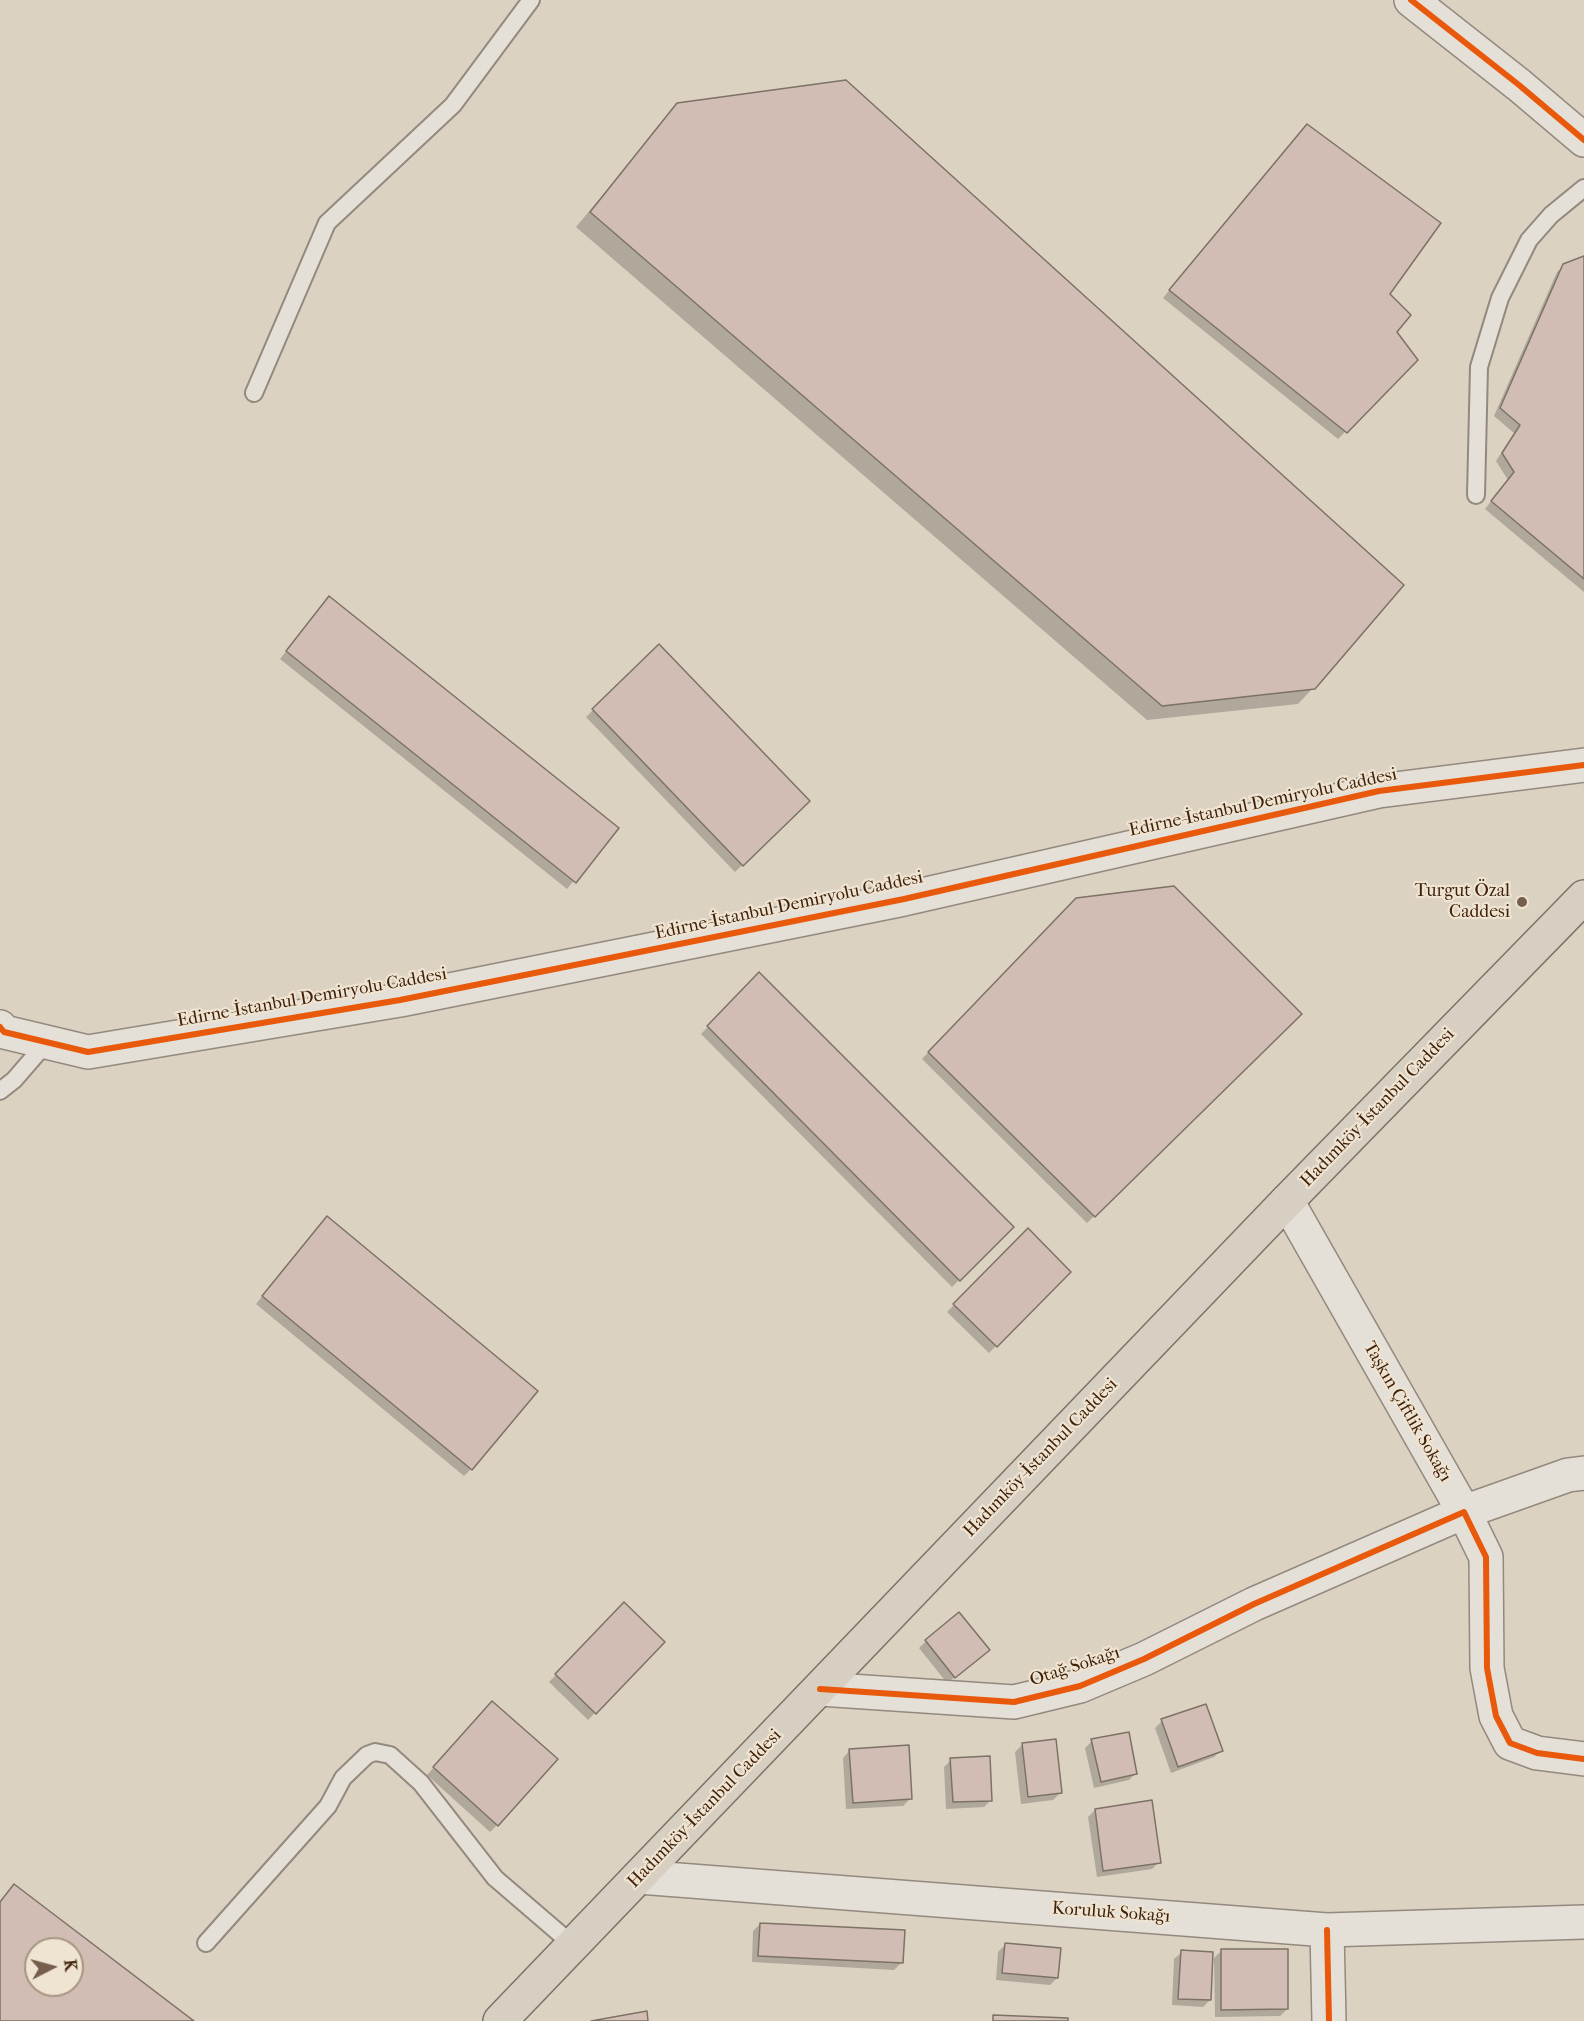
<!DOCTYPE html>
<html>
<head>
<meta charset="utf-8">
<style>
	body { margin:0 }
	#map { position:relative; width:1584px; height:2021px; overflow:hidden; background:#dcd2c2; font-family:"IM FELL French Canon",serif }
	canvas { display:block }
	.north { position:absolute; left:24px; top:1937px; width:60px; height:60px; box-sizing:border-box; background:#efe3d1; border:2px solid #a89581; border-radius:50%; rotate:84deg; font-size:16px; font-weight:700; line-height:24px; text-align:center; color:#3e2109 }
	.north::after { content:''; display:block; margin:auto; width:21px; height:27px; background:#755f4a; clip-path:polygon(50% 0,100% 100%,50% 72%,0 100%) }
</style>
</head>
<body>
<div id="map">
<canvas width="1584" height="2021"></canvas>
<div class="north">K</div>
</div>
<script>
const c = document.querySelector('canvas').getContext('2d');
c.lineJoin = 'round';
function paint(path, color) { c.fillStyle = color; c.fill(path, 'evenodd'); }
const toPath = rows => new Path2D(rows.map(r => 'M' + r).join(''));
function trace(path, color, width, dash) { c.strokeStyle = color; c.lineWidth = width; c.lineCap = dash ? 'butt' : 'round'; c.setLineDash(dash || []); c.stroke(path); }
function write(font, color, halo, rows, align = 'center') {
  c.font = font + ' "IM FELL French Canon",serif'; c.lineWidth = 4.5; c.setLineDash([]); c.textBaseline = 'middle'; c.strokeStyle = halo; c.fillStyle = color; for (const [text, x, y, turn = 0] of rows) {
    c.save(); c.translate(x, y); c.rotate((+turn || 0) * Math.PI / 180); c.textAlign = isNaN(turn) ? turn : align; if (halo) c.strokeText(text, 0, 0); c.fillText(text, 0, 0); c.restore();
  }
}
paint(toPath([
	[678,105,1313,688,1298,704,1147,720,576,227],
	[1300,133,1395,332,1416,360,1338,439,1163,298],
	[1584,258,1584,592,1485,509,1508,480,1496,461,1514,433,1494,416,1557,272,1564,265],
	[322,605,617,828,567,889,280,659],
	[659,646,808,801,735,872,586,717],
	[1076,900,1300,1014,1087,1223,922,1059],
	[759,975,1012,1227,952,1287,701,1034],
	[320,1225,471,1469,464,1476,256,1304],
	[1028,1230,1069,1272,989,1353,947,1312],
	[624,1604,663,1642,588,1720,549,1682],
	[926,1641,981,1657,947,1683,919,1648],
	[485,1710,497,1825,490,1832,427,1775],
	[1162,1721,1221,1750,1214,1757,1171,1773,1155,1728],
	[1092,1741,1136,1773,1129,1780,1094,1788,1085,1748],
	[1022,1745,1060,1793,1053,1800,1021,1804,1015,1752],
	[850,1750,910,1799,903,1806,846,1809,843,1758],
	[951,1760,991,1800,984,1807,946,1809,944,1767],
	[1095,1810,1159,1862,1152,1869,1097,1877,1088,1817],
	[760,1924,901,1963,894,1970,752,1962,753,1931],
	[1006,1944,1057,1978,1050,1985,996,1980,998,1952],
	[1221,1951,1287,2009,1280,2016,1215,2017,1214,1958],
	[1182,1952,1210,2000,1203,2007,1172,2005,1174,1959]
]), '#0003');
const building = toPath([
	[846,80,1404,585,1315,689,1162,706,590,212,677,103,846,80],
	[1307,124,1441,223,1390,294,1411,315,1397,332,1418,360,1347,433,1169,290,1307,124],
	[1584,256,1584,579,1491,501,1514,472,1502,453,1520,425,1500,408,1563,264,1584,256],
	[329,596,619,828,576,883,286,651,329,596],
	[659,644,810,801,743,866,592,709,659,644],
	[1174,886,1302,1014,1095,1217,928,1052,1076,898,1174,886],
	[759,972,1014,1227,960,1281,707,1026,759,972],
	[327,1216,538,1391,472,1470,262,1296,327,1216],
	[1028,1228,1071,1272,997,1347,953,1304,1028,1228],
	[624,1602,665,1642,596,1714,555,1674,624,1602],
	[959,1612,990,1650,955,1678,925,1640,959,1612],
	[492,1701,558,1759,498,1826,433,1767,492,1701],
	[1206,1704,1223,1751,1178,1767,1161,1719,1206,1704],
	[1129,1732,1137,1774,1101,1782,1091,1739,1129,1732],
	[1056,1739,1062,1793,1028,1797,1022,1743,1056,1739],
	[909,1745,912,1799,853,1803,849,1749,909,1745],
	[990,1756,992,1801,953,1802,950,1758,990,1756],
	[1152,1800,1161,1863,1103,1871,1095,1809,1152,1800],
	[14,1884,194,2021,0,2021,0,1902,14,1884],
	[36,1949,72,1949,72,1985,36,1985,36,1949],
	[760,1923,905,1930,903,1963,758,1956,760,1923],
	[1005,1943,1061,1948,1058,1978,1002,1973,1005,1943],
	[1221,1949,1288,1949,1288,2009,1221,2010,1221,1949],
	[1181,1950,1213,1952,1211,2000,1178,1999,1181,1950],
	[647,2011,648,2021,591,2021,647,2011],
	[993,2015,1068,2018,1068,2021,993,2021,993,2015]
]);
paint(building, '#d1bdb4');
trace(building, '#7c7266', 1.5);
const service = toPath([
	[254,393,327,223,453,105,531,0],
	[1476,495,1479,367,1500,298,1529,240,1551,215,1584,188],
	[0,1091,14,1080,47,1042],
	[206,1943,328,1806,343,1778,367,1755,375,1752,390,1755,421,1783,495,1878,573,1945]
]);
const minor = toPath([
	[1411,0,1519,85,1584,140],
	[1287,1201,1464,1512,1568,1475,1584,1473],
	[820,1689,1014,1702,1080,1686,1144,1659,1254,1604,1464,1512,1486,1557,1487,1668,1496,1716,1510,1743,1537,1753,1584,1759],
	[639,1877,1327,1930,1584,1922],
	[1327,1930,1329,2021]
]);
const tertiary = toPath([
	[0,1027,4,1032,88,1052,400,1000,904,899,1379,791,1584,765]
]);
const primary = toPath([
	[500,2021,1287,1201,1584,897]
]);
trace(service, '#93897e', 20);
trace(minor, '#93897e', 36);
trace(tertiary, '#93897e', 36);
trace(primary, '#7c7266', 36);
trace(service, '#e4dfd7', 16);
trace(minor, '#e4dfd7', 33);
trace(tertiary, '#e4dfd7', 33);
trace(primary, '#d8cfc3', 33);
trace(toPath([
	[1411,0,1519,85,1584,140],
	[0,1027,4,1032,88,1052,400,1000,904,899,1379,791,1584,765],
	[820,1689,1014,1702,1080,1686,1144,1659,1254,1604,1464,1512,1486,1557,1487,1668,1496,1716,1510,1743,1537,1753,1584,1759],
	[1327,1930,1329,2021]
]), '#e8590c', 6);
for (const [x, y, r, color] of [
	[1522,902,6,"#755f4a"]
]) { const dot = new Path2D(); dot.arc(x, y, r, 0, 2 * Math.PI); c.fillStyle = color; c.fill(dot); trace(dot, '#efe3d1', 2); }
write('18px', '#3e2109', '#efe3d1', [
	["Edirne-İstanbul Demiryolu Caddesi",1263,803,-12],
	["Edirne-İstanbul Demiryolu Caddesi",789,906,-12],
	["Edirne-İstanbul Demiryolu Caddesi",312,998,-10],
	["Hadımköy-İstanbul Caddesi",1378,1108,-46],
	["Taşkın Çiftlik Sokağı",1407,1412,60],
	["Hadımköy-İstanbul Caddesi",1041,1458,-46],
	["Otağ Sokağı",1075,1667,-18],
	["Hadımköy-İstanbul Caddesi",705,1809,-46],
	["Koruluk Sokağı",1111,1913,4]
]);
write('18px', '#3e2109', '#efe3d1', [
	["Turgut Özal",1510,892],
	["Caddesi",1510,913]
], 'right');
</script>
</body>
</html>
